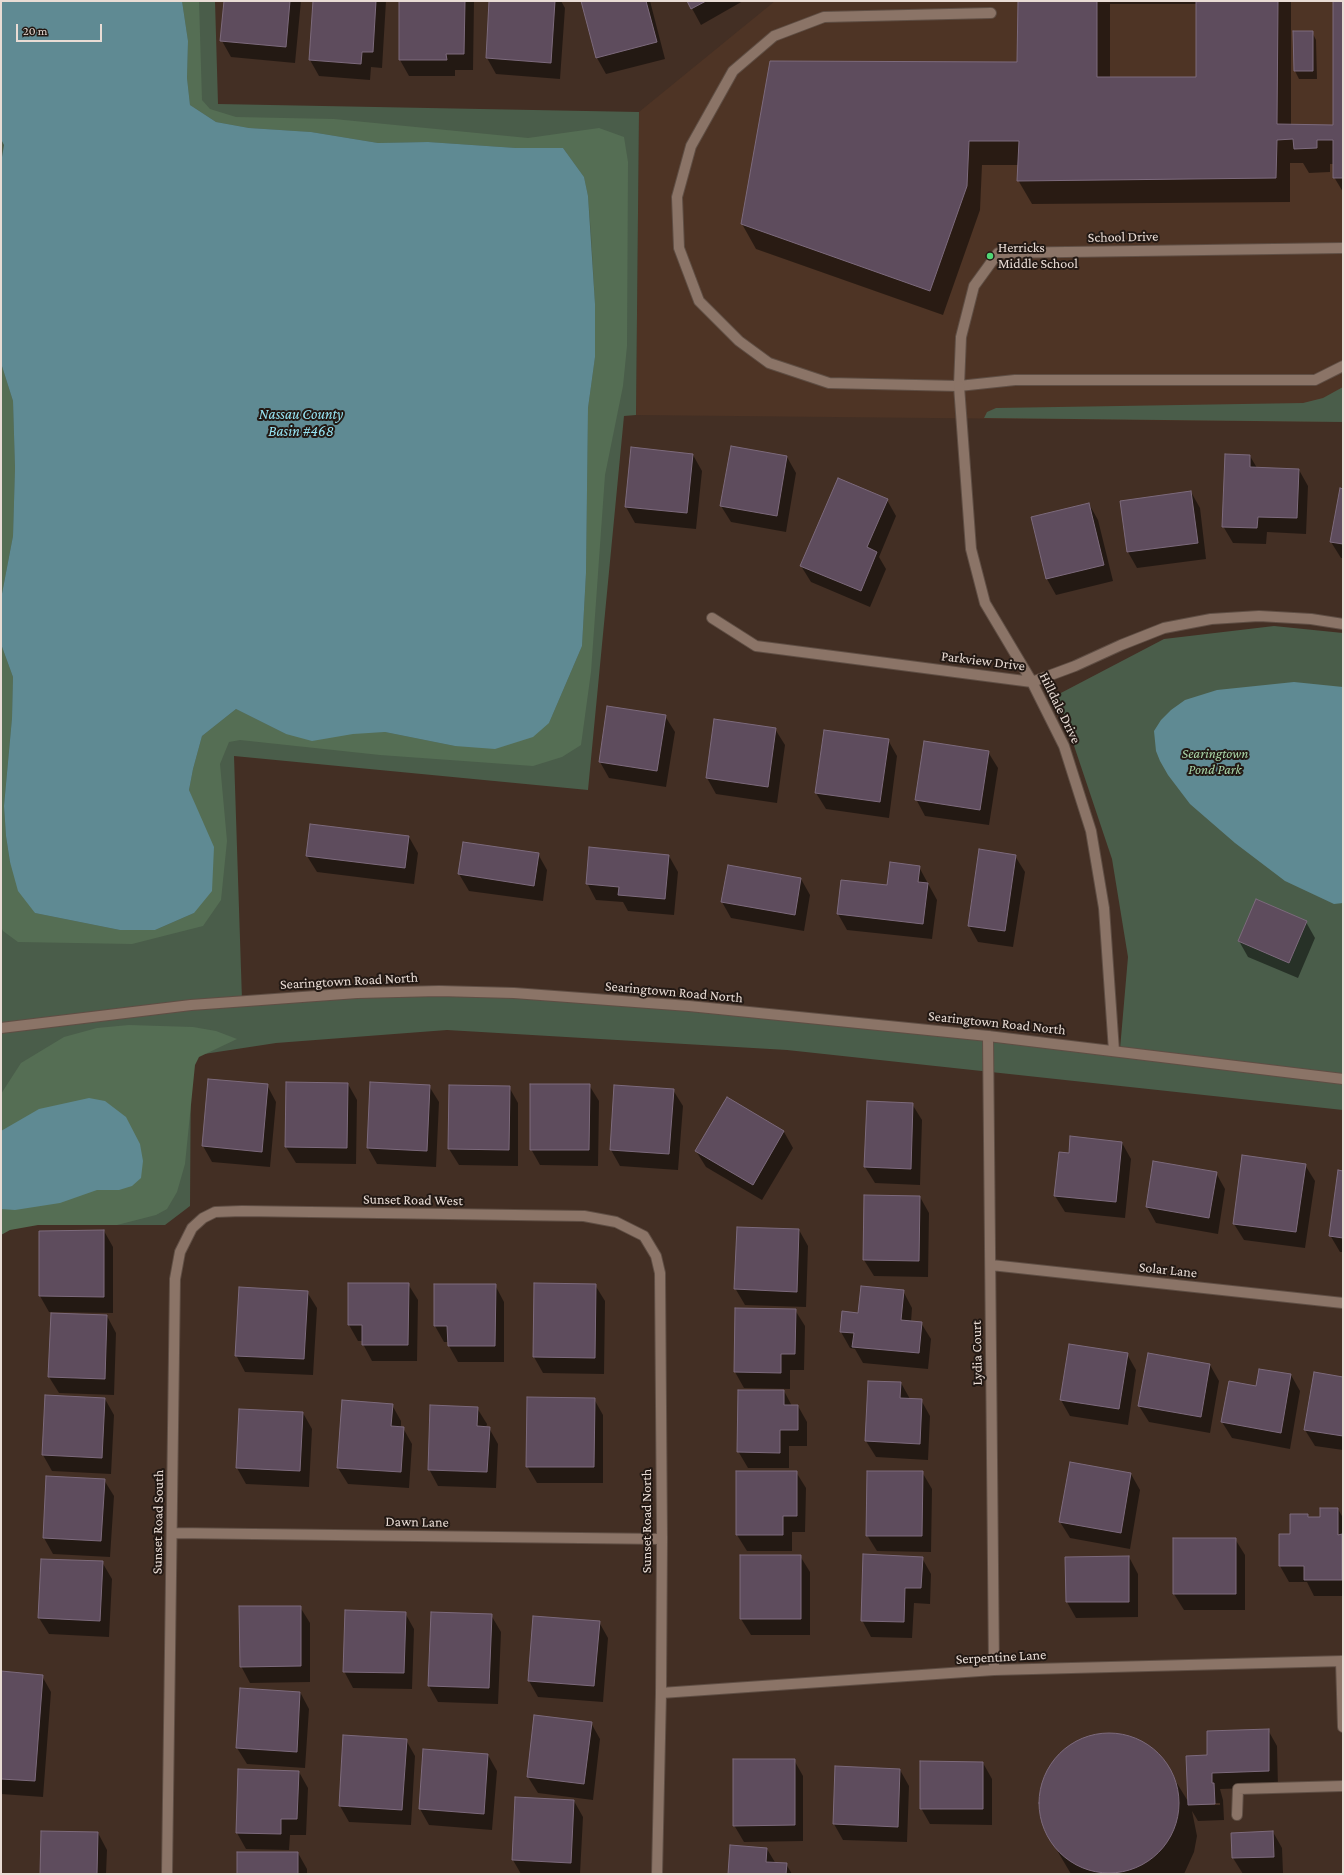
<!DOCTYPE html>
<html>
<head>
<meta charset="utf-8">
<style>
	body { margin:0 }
	#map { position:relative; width:1344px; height:1875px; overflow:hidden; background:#432f24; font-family:"Crimson Pro",serif }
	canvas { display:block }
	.frame { position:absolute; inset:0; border:2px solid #e9dcd5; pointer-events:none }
	.scale { position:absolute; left:16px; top:24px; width:86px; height:18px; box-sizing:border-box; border:2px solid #e9dcd5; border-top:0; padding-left:5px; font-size:12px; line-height:14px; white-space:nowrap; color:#e9dcd5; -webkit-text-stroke:3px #231914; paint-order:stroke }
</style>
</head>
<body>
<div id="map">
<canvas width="1344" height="1875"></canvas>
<div class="frame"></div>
<div class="scale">20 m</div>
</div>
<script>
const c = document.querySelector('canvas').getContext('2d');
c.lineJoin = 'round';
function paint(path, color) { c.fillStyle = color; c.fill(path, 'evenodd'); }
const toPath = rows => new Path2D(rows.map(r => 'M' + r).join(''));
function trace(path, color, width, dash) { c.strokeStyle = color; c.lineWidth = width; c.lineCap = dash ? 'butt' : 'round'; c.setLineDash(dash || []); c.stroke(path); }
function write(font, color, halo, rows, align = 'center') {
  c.font = font + ' "Crimson Pro",serif'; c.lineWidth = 4; c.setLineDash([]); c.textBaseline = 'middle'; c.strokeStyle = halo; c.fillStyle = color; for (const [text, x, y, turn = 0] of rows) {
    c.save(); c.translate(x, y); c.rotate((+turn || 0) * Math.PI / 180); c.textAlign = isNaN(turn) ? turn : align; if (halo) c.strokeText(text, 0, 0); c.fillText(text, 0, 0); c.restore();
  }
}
paint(toPath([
	[775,1,1343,1,1343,399,1323,422,636,415,639,112]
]), '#4e3425');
paint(toPath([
	[1,1,215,1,218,104,639,112,636,415,624,416,588,790,234,756,242,1000,357,993,548,994,1120,1049,1128,957,1112,859,1057,695,1164,639,1274,626,1343,633,1343,1110,787,1050,447,1030,276,1043,191,1056,190,1206,165,1225,1,1225],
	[1343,387,1343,422,984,418,987,412,996,408,1303,403,1323,398]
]), '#4a5d4a');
paint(toPath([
	[182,1,199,1,202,100,210,109,236,117,334,119,528,138,599,128,624,137,628,162,627,346,623,386,605,475,591,672,581,745,562,757,533,766,380,755,240,740,229,742,220,764,227,841,221,900,203,926,132,944,18,942,3,931,1,927,1,644,13,677,12,718,4,806,6,836,10,862,35,913,120,930,155,930,194,913,199,815,189,790,193,769,202,736,236,709,286,734,385,732,455,746,549,723,582,646,586,573,588,408,595,357,595,304,591,234,588,196,584,177,563,148,516,148,428,142,378,143,311,132,249,128,216,122,190,105,187,78,188,41],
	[1,363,13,401,15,468,13,536,1,599],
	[129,1025,193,1027,216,1031,237,1039,199,1057,195,1065,185,1164,177,1192,167,1209,156,1215,117,1225,38,1225,10,1230,1,1235,1,1094,21,1063,64,1037,97,1028]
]), '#556e54');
paint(toPath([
	[1,1,182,1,188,41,187,78,190,105,216,122,249,128,311,132,378,143,428,142,516,148,563,148,584,177,588,196,595,304,595,357,588,408,586,573,582,646,549,723,533,737,495,749,455,746,385,732,353,734,312,741,286,734,236,709,202,736,193,769,189,790,214,847,212,891,194,913,155,930,120,930,35,913,18,891,10,862,6,836,4,806,12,718,13,677,1,644,1,599,13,536,15,468,13,401,1,363,1,163,4,145,1,139],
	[1294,682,1343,687,1343,903,1334,904,1285,881,1235,843,1190,804,1168,775,1160,761,1156,751,1154,731,1161,720,1171,710,1185,700,1217,690],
	[89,1098,105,1101,126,1117,140,1144,143,1161,141,1178,132,1186,119,1190,97,1190,60,1203,15,1210,1,1209,1,1131,39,1109]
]), '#5f8a93');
paint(toPath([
	[225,1,301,1,295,63,231,57,222,41],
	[314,1,386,1,382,68,371,67,370,80,319,76,310,60],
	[400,1,474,1,473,70,455,70,455,76,409,76,400,60],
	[490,1,561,1,565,8,560,79,496,74,487,58],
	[582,1,650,1,665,59,606,74,597,58],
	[688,1,743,1,701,25],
	[1019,1,1291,1,1291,126,1334,126,1334,1,1343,1,1343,192,1334,177,1334,164,1330,164,1330,172,1309,173,1303,163,1290,163,1290,202,1032,204,1018,180,1019,165,982,165,980,210,943,315,756,249,742,224,1018,63],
	[1110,4,1197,4,1197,78,1110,78],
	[1294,32,1312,32,1316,40,1317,79,1299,79,1295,71],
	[732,447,787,457,796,473,786,532,731,522,721,506],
	[693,455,702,471,696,529,635,523,626,507],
	[1250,456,1257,468,1299,470,1308,486,1306,534,1267,532,1266,544,1233,543,1223,526],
	[1343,490,1343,558,1341,558,1331,542],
	[1191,492,1200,508,1206,559,1137,568,1128,552,1122,502],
	[887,500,896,516,879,557,886,569,870,607,811,582,801,566],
	[1089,504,1098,520,1113,581,1056,595,1047,579],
	[665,716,675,732,666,787,609,778,600,762],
	[775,729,785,745,777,803,716,794,707,778],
	[888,740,897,756,889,818,826,809,816,793],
	[988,752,998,768,989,825,925,816,916,799],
	[409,837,418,853,414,884,317,872,307,856],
	[464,843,538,854,547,870,543,901,469,891,459,874],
	[669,856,678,872,674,915,628,911,623,902,596,900,587,883],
	[1015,856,1025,872,1013,947,978,942,969,926],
	[919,867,937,900,932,939,847,930,838,914],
	[801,879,810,895,804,931,731,918,722,902],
	[1306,922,1315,938,1298,978,1248,957,1239,941],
	[348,1084,357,1100,356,1164,296,1163,286,1147],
	[267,1085,276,1102,270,1167,212,1162,203,1146],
	[589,1085,599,1101,598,1166,540,1165,531,1149],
	[429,1086,439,1102,436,1167,377,1164,368,1148],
	[509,1087,518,1103,518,1166,459,1165,449,1149],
	[673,1090,683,1106,678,1170,620,1166,611,1150],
	[727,1099,784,1132,793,1148,762,1200,706,1167,696,1151],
	[912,1104,922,1120,920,1185,875,1183,865,1167],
	[1122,1143,1131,1159,1125,1218,1065,1212,1055,1196,1070,1155],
	[1154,1162,1216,1173,1225,1189,1218,1234,1156,1223,1147,1207],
	[1305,1165,1315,1181,1305,1248,1244,1240,1234,1224],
	[1343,1172,1343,1252,1340,1252,1330,1235],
	[920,1197,929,1213,928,1277,874,1276,864,1260],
	[799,1230,808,1246,806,1307,745,1305,735,1288],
	[104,1231,113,1247,113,1313,49,1312,40,1296],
	[408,1284,418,1300,417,1361,372,1361,363,1344,363,1341,358,1341,349,1325],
	[435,1285,495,1285,504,1302,504,1362,458,1362,449,1346,449,1342,444,1342,435,1326],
	[595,1285,605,1301,604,1374,543,1373,534,1357],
	[903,1291,912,1308,911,1322,921,1323,931,1339,928,1369,863,1363,855,1349,850,1348,841,1332,859,1314],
	[307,1292,317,1308,313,1375,245,1372,236,1355],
	[736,1310,795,1310,805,1326,804,1370,790,1370,790,1389,744,1388,735,1372],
	[107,1316,116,1333,114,1395,59,1393,49,1377],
	[1127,1354,1136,1370,1128,1425,1070,1416,1061,1400],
	[1210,1365,1219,1381,1210,1433,1149,1422,1139,1406],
	[1291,1375,1300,1391,1290,1449,1232,1438,1222,1422,1257,1387],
	[1343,1378,1343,1450,1315,1446,1305,1430],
	[901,1383,910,1399,921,1400,930,1416,928,1460,876,1457,866,1441],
	[784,1391,792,1406,798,1406,807,1422,807,1446,789,1446,789,1468,748,1468,738,1451],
	[105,1399,114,1415,111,1474,52,1471,43,1455],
	[594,1399,603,1415,603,1483,537,1483,527,1466],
	[392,1405,401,1421,401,1428,403,1428,412,1444,409,1488,348,1484,338,1468],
	[477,1408,487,1424,486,1428,489,1428,498,1444,496,1488,438,1486,429,1469],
	[303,1413,312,1429,309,1487,246,1484,237,1468],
	[796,1472,806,1488,805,1532,792,1532,792,1551,747,1551,737,1535],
	[922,1472,932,1489,931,1552,877,1551,867,1535],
	[1131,1474,1140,1490,1130,1549,1070,1538,1060,1522],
	[104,1480,114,1496,110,1557,53,1554,44,1538],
	[1338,1509,1343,1518,1343,1596,1314,1596,1307,1582,1289,1582,1280,1566,1280,1535,1291,1535,1308,1515,1310,1518,1321,1518],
	[1235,1539,1245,1555,1245,1610,1184,1610,1174,1594],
	[800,1556,810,1572,810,1635,751,1635,741,1619],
	[1129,1557,1138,1574,1138,1617,1076,1618,1067,1602],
	[922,1558,931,1574,930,1604,914,1603,912,1638,871,1637,862,1620],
	[102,1562,112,1579,109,1637,49,1634,39,1618],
	[300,1607,310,1623,310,1682,250,1683,241,1666],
	[405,1613,414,1629,412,1689,353,1688,344,1671],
	[491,1615,501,1632,498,1704,438,1702,429,1686],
	[599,1622,608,1638,603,1702,538,1697,529,1681],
	[1,1672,42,1676,51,1692,43,1797,1,1794],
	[300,1692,309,1709,305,1768,247,1764,237,1748],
	[535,1716,591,1723,600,1739,593,1800,538,1793,528,1777],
	[1268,1730,1277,1746,1278,1787,1220,1789,1223,1800,1224,1820,1198,1821,1192,1811,1197,1836,1194,1852,1184,1874,1071,1874,1048,1835,1042,1819,1040,1803,1042,1786,1048,1771,1058,1757,1070,1746,1085,1738,1101,1734,1118,1734,1134,1738,1148,1746,1161,1757,1189,1803,1208,1756],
	[1196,1803,1220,1803,1220,1805,1196,1805],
	[406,1740,415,1756,411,1825,349,1822,340,1806],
	[488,1755,497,1771,492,1830,429,1825,420,1809],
	[794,1760,803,1776,803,1841,744,1842,734,1825],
	[983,1763,992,1779,992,1825,930,1824,921,1808],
	[900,1770,909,1786,907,1842,843,1840,834,1824],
	[299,1772,308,1788,306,1835,290,1835,289,1850,246,1849,237,1833],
	[574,1801,583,1817,580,1874,521,1874,513,1860],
	[1273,1832,1282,1848,1283,1873,1243,1874,1233,1858],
	[98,1833,107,1850,106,1874,41,1874],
	[767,1849,776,1864,786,1864,792,1874,729,1874],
	[298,1853,307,1869,307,1874,238,1874],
	[1,1861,2,1863,2,1874,1,1874]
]), '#0007');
const building = toPath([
	[224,1,290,1,286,47,220,41,224,1],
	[313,1,376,1,373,52,362,52,361,64,309,60,313,1],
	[399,1,465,1,464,54,446,54,447,60,399,60,399,1],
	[489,1,555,1,551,63,486,58,489,1],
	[581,1,646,1,657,42,596,58,581,1],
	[687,1,706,1,691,9,687,1],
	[1018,1,1097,1,1097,77,1196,77,1196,1,1278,1,1277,124,1333,125,1333,1,1343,1,1343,178,1333,178,1333,140,1317,140,1317,148,1294,149,1293,139,1277,140,1276,178,1017,181,1019,141,969,141,967,186,930,291,741,224,770,61,1017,62,1018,1],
	[1293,31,1313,31,1313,71,1294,71,1293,31],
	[731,446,787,456,777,516,720,506,731,446],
	[631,447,693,454,687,513,625,507,631,447],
	[1225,454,1250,455,1250,467,1299,469,1297,518,1258,517,1257,528,1222,527,1225,454],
	[838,478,888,499,867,547,877,552,861,591,800,566,838,478],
	[1340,488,1343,489,1343,544,1330,542,1340,488],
	[1191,491,1198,543,1127,552,1120,501,1191,491],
	[1089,503,1104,565,1046,579,1031,517,1089,503],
	[607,706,666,715,657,771,599,762,607,706],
	[714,719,776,728,768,787,706,778,714,719],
	[824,730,889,739,880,802,815,793,824,730],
	[924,741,989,751,980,810,915,800,924,741],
	[310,824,409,836,405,868,306,856,310,824],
	[463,842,539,853,534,886,458,874,463,842],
	[589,847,669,855,665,899,618,895,619,887,586,884,589,847],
	[979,849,1016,855,1005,931,968,926,979,849],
	[890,862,920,866,918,882,928,883,923,924,837,914,841,880,887,885,890,862],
	[728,865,801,878,795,915,721,902,728,865],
	[1256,899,1307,921,1289,963,1238,941,1256,899],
	[208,1079,268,1084,262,1152,202,1146,208,1079],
	[286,1082,348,1083,347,1148,285,1147,286,1082],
	[370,1082,430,1085,427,1151,367,1148,370,1082],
	[530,1084,590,1084,589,1150,530,1150,530,1084],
	[449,1085,510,1086,509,1150,448,1149,449,1085],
	[614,1085,674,1089,669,1154,610,1150,614,1085],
	[727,1097,784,1131,753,1185,695,1151,727,1097],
	[867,1101,913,1103,911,1169,864,1167,867,1101],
	[1070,1136,1122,1142,1116,1202,1054,1196,1059,1152,1069,1153,1070,1136],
	[1242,1155,1306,1164,1296,1232,1233,1224,1242,1155],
	[1153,1161,1217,1172,1209,1218,1146,1207,1153,1161],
	[1338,1170,1343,1171,1343,1238,1329,1236,1338,1170],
	[864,1195,920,1196,919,1261,863,1260,864,1195],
	[737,1227,799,1229,797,1292,734,1289,737,1227],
	[104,1230,104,1297,39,1296,39,1231,104,1230],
	[348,1283,409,1283,408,1345,362,1345,362,1325,348,1325,348,1283],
	[534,1283,596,1284,595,1358,533,1357,534,1283],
	[434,1284,496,1284,495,1346,448,1346,447,1326,434,1326,434,1284],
	[861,1286,904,1290,901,1320,922,1322,919,1353,852,1347,854,1333,840,1332,842,1311,858,1313,861,1286],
	[239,1287,308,1291,304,1359,235,1356,239,1287],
	[735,1308,796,1309,795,1354,781,1354,781,1373,734,1372,735,1308],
	[51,1313,107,1315,105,1379,48,1377,51,1313],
	[1069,1344,1128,1353,1119,1409,1060,1400,1069,1344],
	[1148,1353,1210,1364,1201,1417,1138,1406,1148,1353],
	[1259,1369,1291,1374,1281,1433,1221,1422,1229,1381,1256,1386,1259,1369],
	[1314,1372,1343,1377,1343,1436,1304,1430,1314,1372],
	[868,1381,901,1382,900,1398,922,1399,920,1444,865,1441,868,1381],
	[738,1390,784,1390,784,1405,798,1405,798,1430,780,1430,780,1453,737,1452,738,1390],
	[45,1395,105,1398,102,1458,42,1455,45,1395],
	[527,1397,595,1398,594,1467,526,1467,527,1397],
	[342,1400,393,1404,391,1426,404,1427,401,1472,337,1468,342,1400],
	[430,1405,478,1407,477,1426,490,1427,487,1472,428,1470,430,1405],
	[239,1409,303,1412,300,1471,236,1468,239,1409],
	[1070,1462,1131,1473,1121,1533,1059,1522,1070,1462],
	[736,1471,797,1471,797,1516,783,1516,783,1535,736,1535,736,1471],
	[867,1471,923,1471,922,1536,866,1536,867,1471],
	[46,1476,105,1479,101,1541,43,1538,46,1476],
	[1320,1508,1338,1508,1338,1535,1342,1534,1342,1580,1304,1580,1304,1566,1279,1566,1279,1534,1290,1534,1290,1514,1308,1514,1308,1517,1320,1517,1320,1508],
	[1173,1538,1236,1538,1236,1594,1173,1594,1173,1538],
	[863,1554,923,1557,921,1588,905,1588,904,1622,861,1621,863,1554],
	[740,1555,801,1555,801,1619,740,1619,740,1555],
	[1129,1556,1129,1602,1066,1602,1065,1557,1129,1556],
	[41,1559,103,1561,100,1621,38,1618,41,1559],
	[239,1606,301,1606,301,1666,240,1667,239,1606],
	[345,1610,406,1612,404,1673,343,1672,345,1610],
	[431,1612,492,1614,489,1688,428,1686,431,1612],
	[533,1616,600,1621,594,1686,528,1681,533,1616],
	[1,1671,43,1675,35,1781,1,1779,1,1671],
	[240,1688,300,1692,297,1752,236,1748,240,1688],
	[534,1715,592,1722,584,1784,527,1777,534,1715],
	[1269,1729,1269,1771,1212,1773,1212,1783,1214,1783,1215,1804,1188,1805,1186,1756,1207,1755,1207,1731,1269,1729],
	'1039 1803a70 70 0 1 1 140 0a70 70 0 1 1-140 0Z',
	[343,1735,407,1739,402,1810,339,1806,343,1735],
	[423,1749,488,1754,484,1814,419,1809,423,1749],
	[733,1759,795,1759,795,1825,733,1826,733,1759],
	[920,1761,983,1762,983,1809,920,1809,920,1761],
	[835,1766,900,1769,898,1827,833,1824,835,1766],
	[238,1769,299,1771,297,1819,281,1819,281,1834,236,1833,238,1769],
	[515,1797,574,1800,571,1863,512,1860,515,1797],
	[41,1831,98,1832,97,1874,40,1874,41,1831],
	[1273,1831,1274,1857,1232,1858,1231,1833,1273,1831],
	[730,1845,767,1848,766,1862,787,1863,786,1874,728,1874,730,1845],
	[237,1852,298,1852,298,1874,237,1874,237,1852]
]);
paint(building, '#5e4c5d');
trace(building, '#7c6a7c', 1);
const service = toPath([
	[991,13,824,17,774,36,733,71,691,146,677,197,679,248,699,301,739,341,769,363,829,383,959,386,1015,380,1315,380,1343,366],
	[959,386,961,337,974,286,998,253,1343,248],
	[1237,1815,1238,1789,1343,1786]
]);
const minor = toPath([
	[959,386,971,549,985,603,1032,682,1064,746,1091,831,1104,908,1114,1051],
	[712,618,756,646,1032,682,1075,666,1121,645,1164,628,1211,619,1259,616,1311,619,1343,624],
	[988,1036,994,1670],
	[991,1265,1343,1303],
	[172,1533,662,1539],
	[1341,1661,1343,1727],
	[661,1693,994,1670,1343,1661],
	[167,1874,175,1279,180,1252,192,1228,203,1218,215,1212,242,1211,584,1216,616,1222,644,1236,656,1256,660,1273,662,1539,661,1693,657,1874]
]);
const secondary = toPath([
	[1,1028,191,1005,261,1000,357,993,439,991,514,993,689,1006,988,1036,1343,1079]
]);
trace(service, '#5f4e44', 12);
trace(minor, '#5f4e44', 12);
trace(secondary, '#5f4e44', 12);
trace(service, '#8b7467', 10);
trace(minor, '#8b7467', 10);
trace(secondary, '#8b7467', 10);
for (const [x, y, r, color] of [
	[990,256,4,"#50d674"]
]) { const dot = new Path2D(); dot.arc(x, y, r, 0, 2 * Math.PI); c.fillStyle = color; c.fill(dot); trace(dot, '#231914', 1.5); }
write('14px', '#e9dcd5', '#231914', [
	["School Drive",1123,237,-1],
	["Parkview Drive",983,661,7],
	["Hilldale Drive",1060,708,64],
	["Searingtown Road North",349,981,-3],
	["Searingtown Road North",674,992,5],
	["Searingtown Road North",997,1023,6],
	["Sunset Road West",413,1200,1],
	["Solar Lane",1168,1270,6],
	["Lydia Court",977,1353,-91],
	["Sunset Road North",647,1521,-90],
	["Sunset Road South",158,1522,-89],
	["Dawn Lane",417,1522,1],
	["Serpentine Lane",1001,1657,-3]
]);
write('14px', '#e9dcd5', '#231914', [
	["Herricks",998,248],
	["Middle School",998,264]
], 'left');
write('italic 14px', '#a9d6a8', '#231914', [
	["Searingtown",1215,754],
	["Pond Park",1215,770]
]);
write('italic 15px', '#97e5f4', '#231914', [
	["Nassau County",301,414],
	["Basin #468",301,431]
]);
</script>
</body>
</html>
